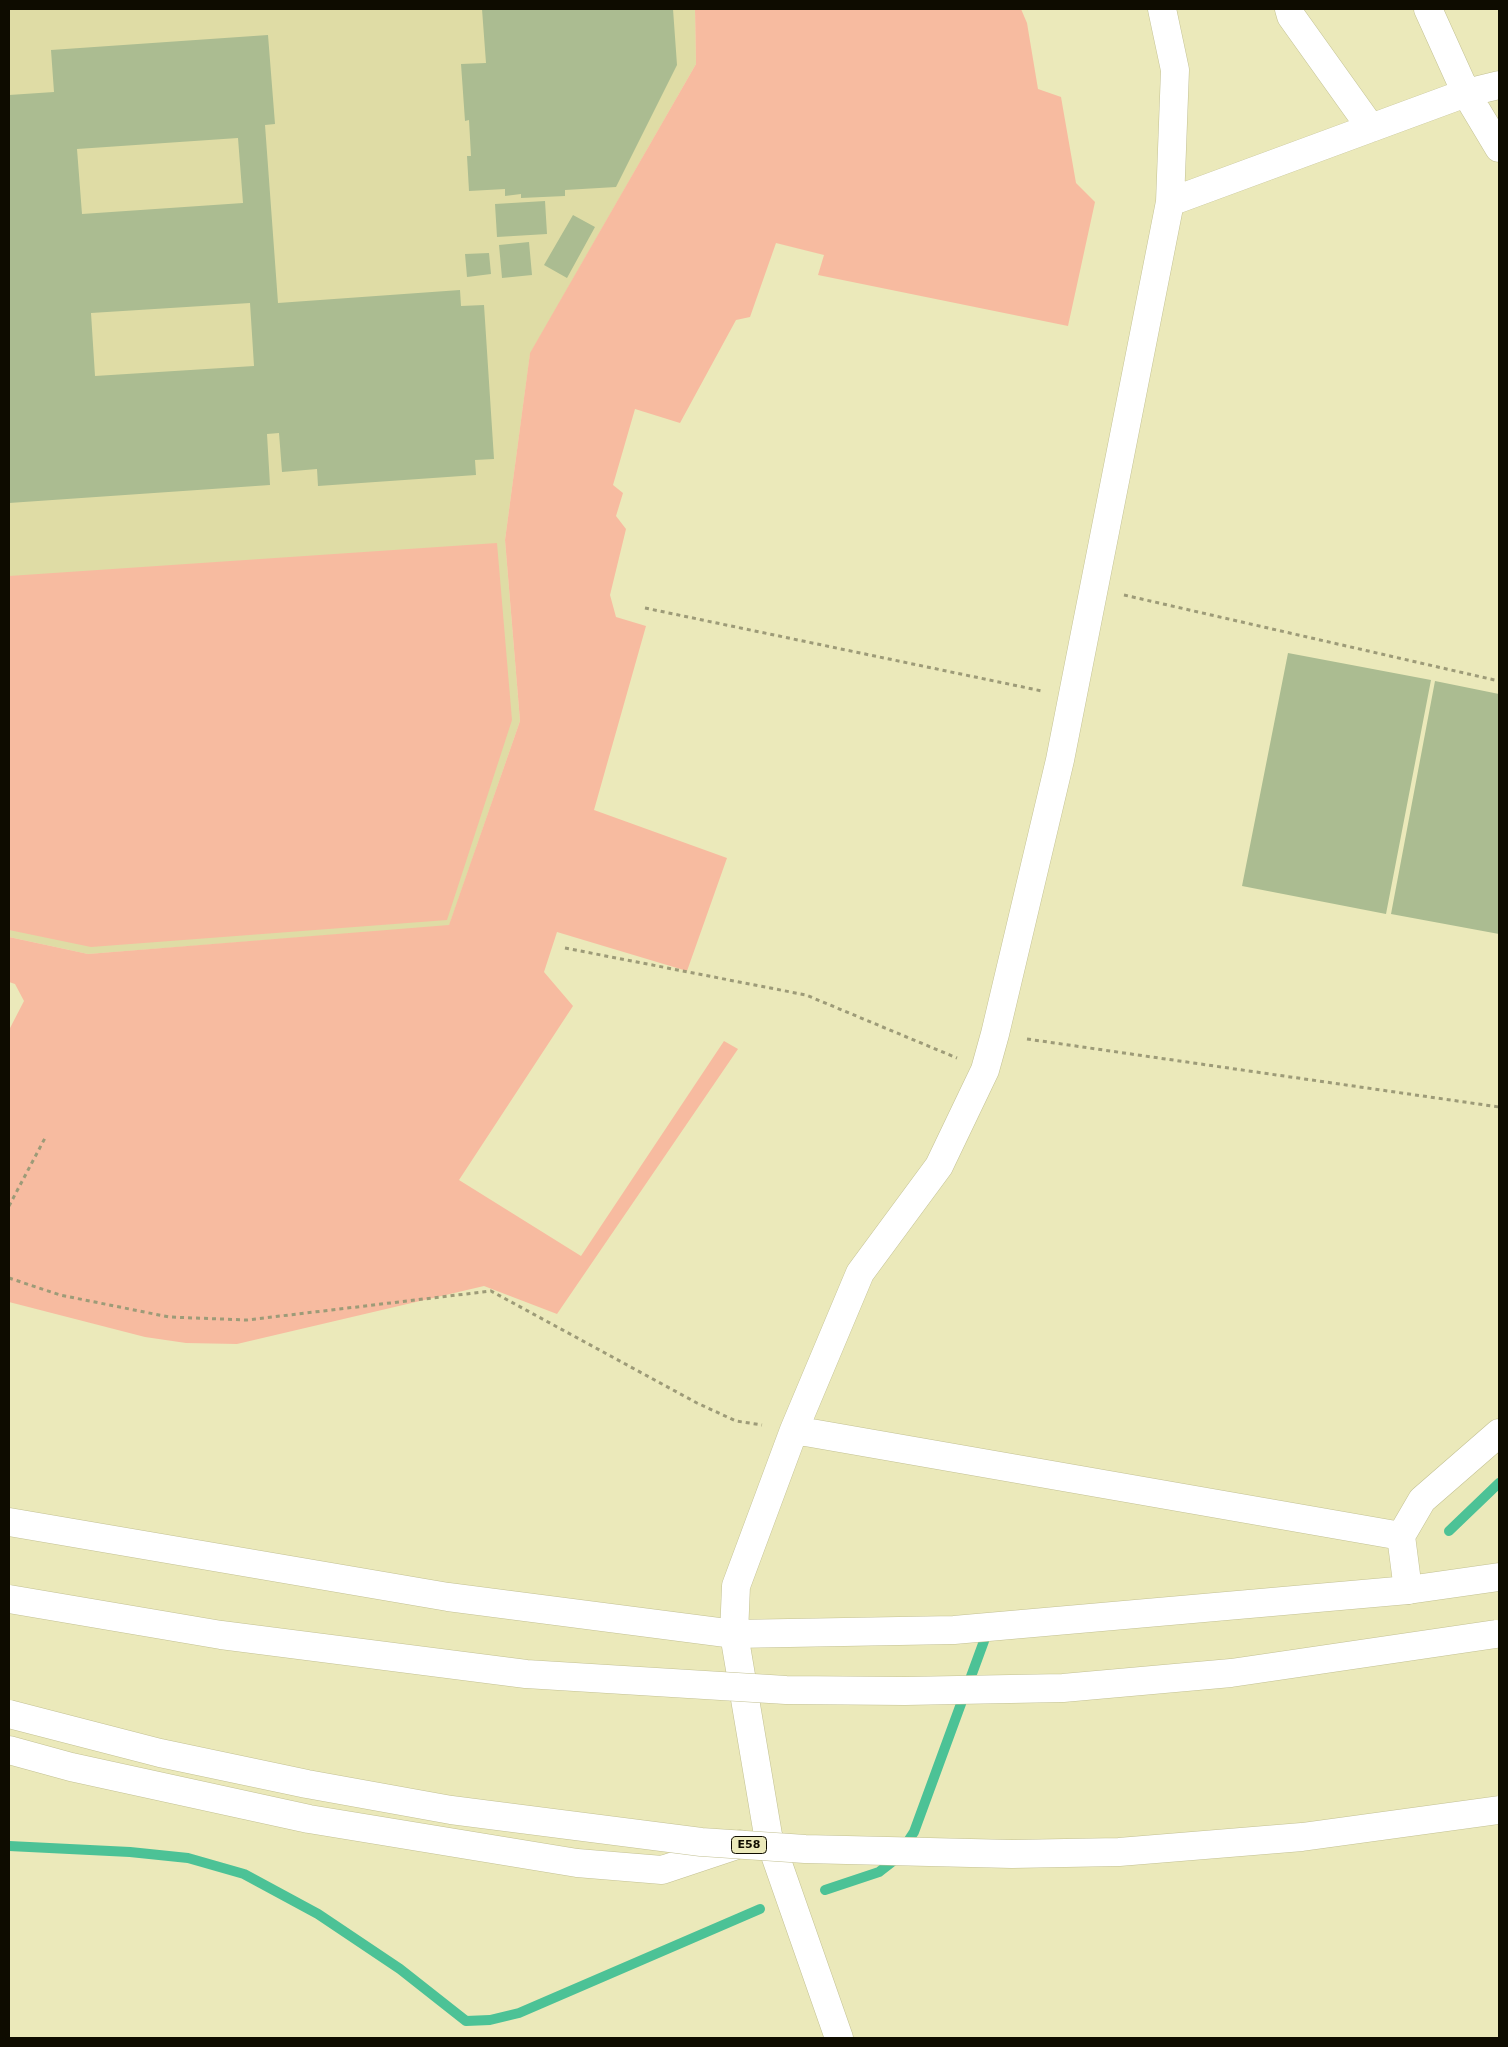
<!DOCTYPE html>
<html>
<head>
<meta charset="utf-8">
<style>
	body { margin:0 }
	#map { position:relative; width:1508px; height:2047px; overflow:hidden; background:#ebe9ba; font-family:"DejaVu Sans",sans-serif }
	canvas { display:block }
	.frame { position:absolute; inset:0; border:10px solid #0e0c00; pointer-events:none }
</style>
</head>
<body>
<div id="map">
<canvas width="1508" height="2047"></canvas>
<div class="frame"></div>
</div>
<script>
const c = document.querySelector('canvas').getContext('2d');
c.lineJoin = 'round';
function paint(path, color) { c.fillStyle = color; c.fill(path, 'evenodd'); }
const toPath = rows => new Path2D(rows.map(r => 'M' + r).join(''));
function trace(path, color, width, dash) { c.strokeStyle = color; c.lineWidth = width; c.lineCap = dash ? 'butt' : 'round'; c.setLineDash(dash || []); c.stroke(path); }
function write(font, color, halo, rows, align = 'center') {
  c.font = font + ' "DejaVu Sans",sans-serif'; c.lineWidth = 4.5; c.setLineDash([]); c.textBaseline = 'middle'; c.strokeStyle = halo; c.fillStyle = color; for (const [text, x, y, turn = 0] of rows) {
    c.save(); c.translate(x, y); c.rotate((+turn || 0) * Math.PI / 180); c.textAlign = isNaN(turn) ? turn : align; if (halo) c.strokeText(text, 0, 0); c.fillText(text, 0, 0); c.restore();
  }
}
paint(toPath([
	[9,9,695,9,696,64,530,354,505,540,520,721,449,926,88,954,9,937]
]), '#dfdca5');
paint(toPath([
	[695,9,1021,9,1027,23,1038,89,1061,97,1076,183,1095,202,1068,326,818,275,824,255,776,243,750,317,736,320,680,423,635,409,613,485,623,493,616,516,626,529,610,595,616,617,646,626,594,810,727,858,687,971,557,932,544,972,573,1006,459,1180,581,1256,724,1041,738,1049,557,1314,484,1286,237,1344,186,1343,145,1337,9,1302,9,1030,24,1001,15,984,9,982,9,937,88,954,449,925,520,721,505,540,530,353,696,64],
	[497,543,512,720,447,920,91,947,9,930,9,576]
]), '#f7bba0');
trace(toPath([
	[1449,1531,1499,1483],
	[9,1846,130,1852,188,1858,244,1874,318,1914,400,1969,466,2021,490,2020,519,2013,760,1909],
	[825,1890,879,1872,897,1858,914,1832,984,1641]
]), '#4cc296', 10);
paint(toPath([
	[482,9,673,9,677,65,616,187,565,190,565,196,521,198,521,194,505,196,505,189,469,191,467,156,471,156,469,120,465,121,461,64,486,63],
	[268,35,275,124,265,125,278,303,460,290,461,306,484,305,494,459,475,460,476,475,318,486,317,469,282,472,279,433,267,434,270,485,9,503,9,95,54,92,51,50],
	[238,138,243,203,82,214,77,149],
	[250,303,254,366,95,376,91,313],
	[545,201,547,234,497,237,495,204],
	[573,215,595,227,567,278,544,265],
	[529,242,532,275,502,278,499,245],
	[489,253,491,274,467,277,465,254],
	[1288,653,1431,680,1386,914,1242,886],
	[1435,681,1499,694,1499,934,1391,914]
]), '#abbc91');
const street = toPath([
	[1289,9,1291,16,1371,128],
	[1428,9,1466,93,1499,148],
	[1170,202,1466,93,1499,85],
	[794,1430,1401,1536],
	[1408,1590,1401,1536,1422,1500,1499,1433],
	[734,1634,736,1586,794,1430,860,1273,939,1166,985,1070,995,1034,1060,760,1170,202,1175,70,1162,9],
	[9,1750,71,1767,309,1819,577,1863,662,1870,740,1844]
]);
const secondary = toPath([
	[9,1522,448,1597,734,1634,954,1630,1408,1590,1499,1577],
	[734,1634,768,1835,839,2038]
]);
trace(street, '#c3c193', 29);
trace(secondary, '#c3c193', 29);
trace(toPath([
	[1124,595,1499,681],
	[645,608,1042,691],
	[565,948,806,995,957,1058],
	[1027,1039,1499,1107],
	[9,1206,45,1138],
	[9,1278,60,1295,169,1317,247,1320,491,1291,697,1403,736,1421,762,1425]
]), '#9d9b78', 3, [4, 4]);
trace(street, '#fff', 28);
trace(secondary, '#fff', 28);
const highwayBridge = toPath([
	[9,1599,221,1635,526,1674,786,1690,905,1691,1063,1688,1231,1673,1496,1634],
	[9,1714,160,1753,307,1784,451,1810,701,1842,805,1849,1012,1854,1119,1852,1302,1837,1499,1810]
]);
trace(highwayBridge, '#c3c193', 29, []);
trace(highwayBridge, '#fff', 28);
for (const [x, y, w] of [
	[749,1845,35]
]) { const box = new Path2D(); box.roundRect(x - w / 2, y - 8.5, w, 17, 4); c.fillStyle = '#ebe9ba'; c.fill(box); trace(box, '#0e0c00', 1); }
write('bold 11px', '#0e0c00', null, [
	["E58",749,1845]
]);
</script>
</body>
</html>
